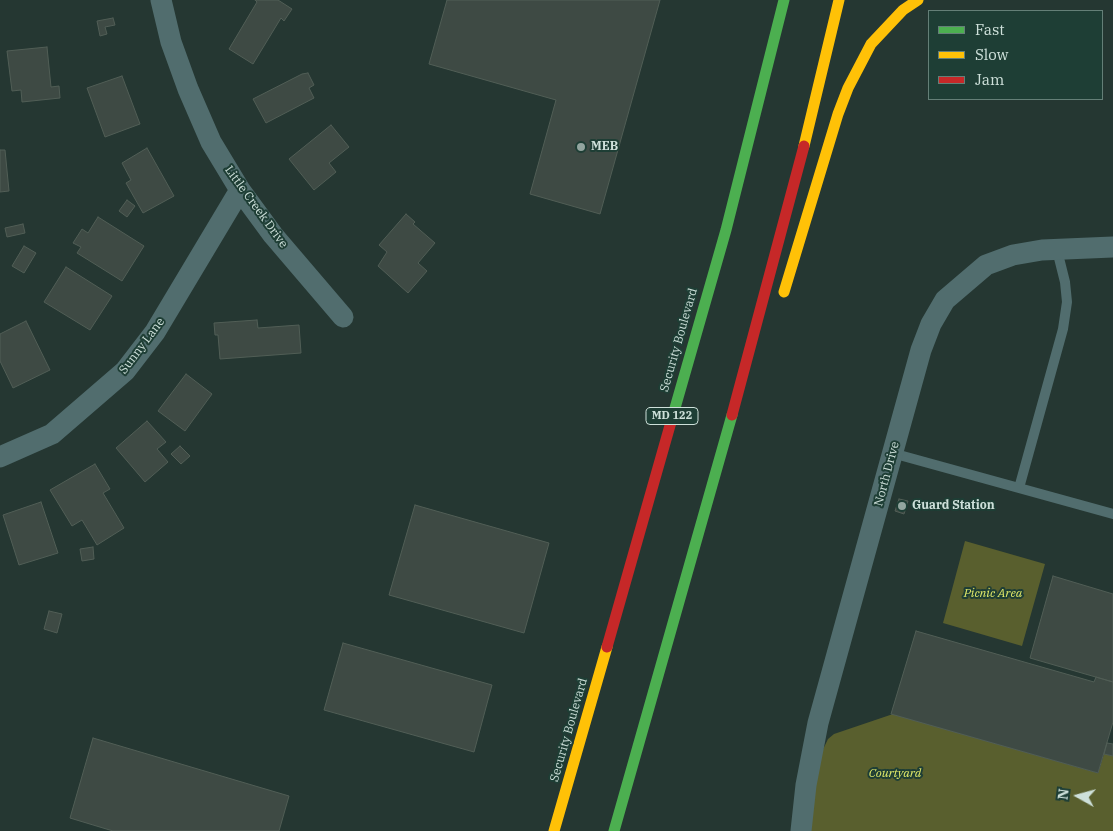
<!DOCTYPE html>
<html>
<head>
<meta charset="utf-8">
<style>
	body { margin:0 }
	#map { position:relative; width:1113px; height:831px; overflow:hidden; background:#253732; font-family:"IBM Plex Serif",serif }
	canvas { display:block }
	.legend { position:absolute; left:928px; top:10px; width:175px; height:90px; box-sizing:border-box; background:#1e3e35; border:1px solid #647f77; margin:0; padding:6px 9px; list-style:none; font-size:15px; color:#cee0da }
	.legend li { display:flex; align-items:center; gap:10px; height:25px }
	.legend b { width:25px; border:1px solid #647f77 }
	.north { position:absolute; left:1053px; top:771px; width:50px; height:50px; -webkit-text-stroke:4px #1e3e35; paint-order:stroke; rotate:277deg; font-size:14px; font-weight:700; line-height:20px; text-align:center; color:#cee0da }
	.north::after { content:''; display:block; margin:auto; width:18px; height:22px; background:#cee0da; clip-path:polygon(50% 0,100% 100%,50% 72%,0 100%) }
</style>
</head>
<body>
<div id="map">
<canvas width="1113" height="831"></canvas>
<ul class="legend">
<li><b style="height:6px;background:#4caf50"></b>Fast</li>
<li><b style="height:6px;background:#ffc107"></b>Slow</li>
<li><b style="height:6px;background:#c62828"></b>Jam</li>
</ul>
<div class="north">N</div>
</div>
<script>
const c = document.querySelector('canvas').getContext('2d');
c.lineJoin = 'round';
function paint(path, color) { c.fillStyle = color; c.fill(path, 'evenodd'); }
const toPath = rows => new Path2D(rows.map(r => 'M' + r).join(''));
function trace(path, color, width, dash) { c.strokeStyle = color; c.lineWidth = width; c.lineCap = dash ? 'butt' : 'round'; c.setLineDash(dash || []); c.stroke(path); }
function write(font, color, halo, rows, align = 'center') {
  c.font = font + ' "IBM Plex Serif",serif'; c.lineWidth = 4; c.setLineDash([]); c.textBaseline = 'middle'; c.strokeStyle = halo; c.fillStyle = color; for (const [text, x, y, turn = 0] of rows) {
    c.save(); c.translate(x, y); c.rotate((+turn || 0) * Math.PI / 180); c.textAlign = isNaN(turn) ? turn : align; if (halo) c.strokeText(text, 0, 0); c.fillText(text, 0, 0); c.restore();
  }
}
paint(toPath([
	[965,541,1045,564,1022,646,943,623],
	[893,714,1098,773,1104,754,1113,756,1113,831,801,831,806,785,828,739,834,734]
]), '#595f2e');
const building = toPath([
	[255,0,278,0,292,9,284,21,281,18,253,64,229,49,257,2,255,0],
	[447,0,660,0,600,214,530,194,556,100,429,64,447,0],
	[113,18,115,25,105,27,107,34,100,36,97,21,113,18],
	[47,47,51,87,59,86,60,98,22,102,21,90,12,91,7,51,47,47],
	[308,73,314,85,309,88,314,98,266,123,253,99,302,74,308,73],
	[122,76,140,124,105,137,87,88,122,76],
	[331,125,349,147,329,163,336,172,314,190,289,159,331,125],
	[147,148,174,196,143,213,126,183,131,180,122,163,147,148],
	[0,150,5,150,9,191,0,192,0,150],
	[127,200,135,206,127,217,119,211,127,200],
	[406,214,415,222,413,224,435,243,418,263,427,271,408,293,378,266,387,252,379,245,406,214],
	[98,217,144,246,122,281,77,253,81,247,73,243,82,229,88,233,98,217],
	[23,224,25,233,7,237,5,228,23,224],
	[24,246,36,253,24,273,12,266,24,246],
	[66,267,112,296,90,330,44,302,66,267],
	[257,320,258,328,299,325,301,353,220,359,218,335,215,335,214,323,257,320],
	[26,321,50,370,13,388,0,361,0,334,26,321],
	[186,374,212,394,185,431,158,411,186,374],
	[147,421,166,442,157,449,168,462,145,482,116,448,147,421],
	[180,446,190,456,181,464,171,454,180,446],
	[95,464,110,489,103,493,124,528,97,545,82,520,72,526,50,490,95,464],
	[899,499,908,501,904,514,895,511,899,499],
	[41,502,58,553,19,565,3,515,41,502],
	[415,505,549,543,524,633,389,595,415,505],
	[93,547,94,559,82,561,80,549,93,547],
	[1053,576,1113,594,1113,682,1030,658,1053,576],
	[49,611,62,614,57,633,44,629,49,611],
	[916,631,1094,682,1096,677,1113,682,1113,722,1098,773,891,714,916,631],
	[343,643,492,685,474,752,324,710,343,643],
	[93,738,289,796,279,831,113,831,70,818,93,738],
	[1107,743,1113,744,1113,756,1104,754,1107,743]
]);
paint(building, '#3e4a44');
trace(building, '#515e56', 1);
trace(toPath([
	[892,453,1113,514],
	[1019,488,1063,329,1067,302,1065,282,1057,250]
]), '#516d6e', 10);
trace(toPath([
	[161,0,171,42,188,89,211,142,240,190,273,235,343,317],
	[0,457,52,434,125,371,155,332,240,190],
	[801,831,806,785,818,723,921,350,931,324,945,300,986,265,1013,255,1042,250,1113,247]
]), '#516d6e', 21);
trace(toPath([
	[671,422,726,230,784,0],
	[614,831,732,415]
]), '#4caf50', 11);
trace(toPath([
	[804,146,839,0],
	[784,292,838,114,848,88,871,44,903,10,918,0],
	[554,831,607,647]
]), '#ffc107', 11);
trace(toPath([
	[732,415,804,146],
	[607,647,671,422]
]), '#c62828', 11);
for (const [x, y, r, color] of [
	[581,147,5,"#93a59f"],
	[902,506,5,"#93a59f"]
]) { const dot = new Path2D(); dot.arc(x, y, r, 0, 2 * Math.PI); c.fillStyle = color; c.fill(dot); trace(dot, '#1e3e35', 2); }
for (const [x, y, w] of [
	[672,416,52]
]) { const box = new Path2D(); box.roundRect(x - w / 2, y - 8.5, w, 17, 4); c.fillStyle = '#1e3e35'; c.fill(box); trace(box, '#cee0da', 1); }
write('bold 11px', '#cee0da', null, [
	["MD 122",672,416]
]);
write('bold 12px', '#cee0da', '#1e3e35', [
	["MEB",591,147],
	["Guard Station",912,506]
], 'left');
write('12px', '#cee0da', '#1e3e35', [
	["Little Creek Drive",256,207,54],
	["Security Boulevard",679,340,-74],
	["Sunny Lane",142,346,-53],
	["North Drive",887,474,-75],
	["Security Boulevard",569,730,-74]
]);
write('italic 12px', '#e2ea69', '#1e3e35', [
	["Picnic Area",993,594],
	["Courtyard",895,774]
]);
</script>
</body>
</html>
